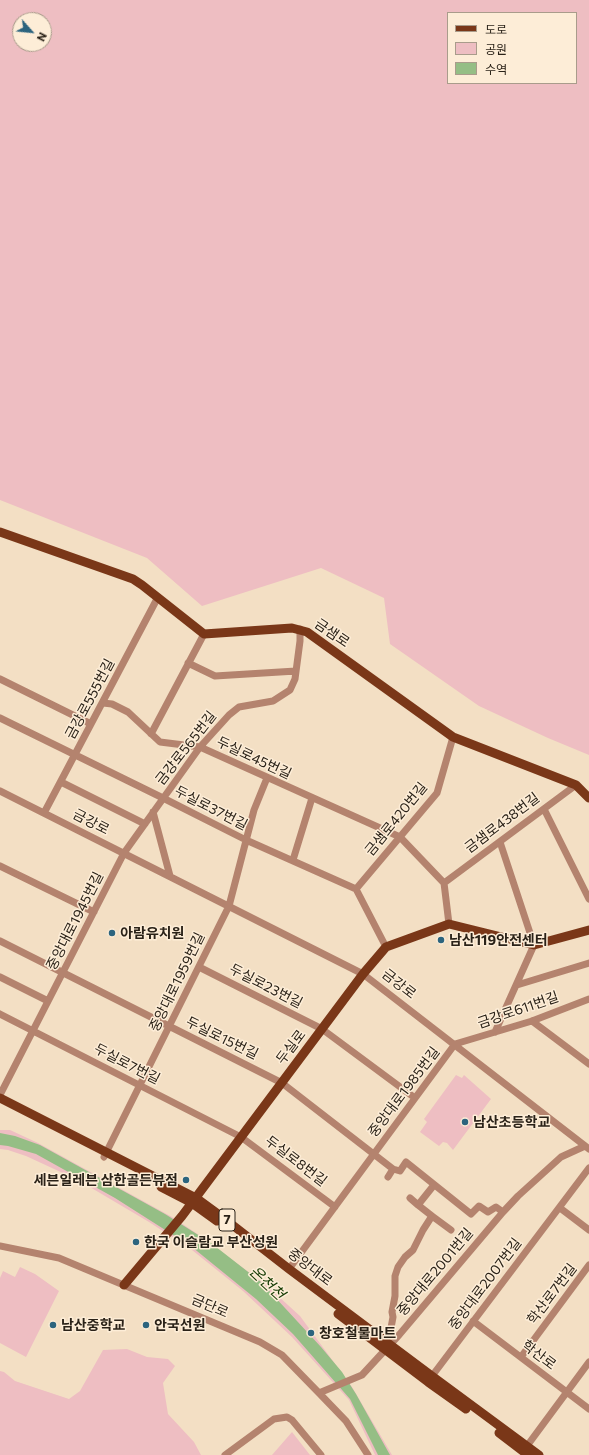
<!DOCTYPE html>
<html>
<head>
<meta charset="utf-8">
<style>
	body { margin:0 }
	#map { position:relative; width:589px; height:1455px; overflow:hidden; background:#f3dfc4; font-family:Commissioner,"Noto Sans KR",sans-serif }
	canvas { display:block }
	.legend { position:absolute; left:447px; top:12px; width:130px; height:72px; box-sizing:border-box; background:#fdedd7; border:1px solid #a99c8b; margin:0; padding:5px 7px; list-style:none; font-size:12px; color:#2a2218 }
	.legend li { display:flex; align-items:center; gap:8px; height:20px }
	.legend b { width:20px; border:1px solid #a99c8b }
	.north { position:absolute; left:12px; top:12px; width:40px; height:40px; box-sizing:border-box; background:#fdedd7; border:1px solid #a99c8b; border-radius:50%; rotate:117deg; font-size:11px; font-weight:700; line-height:16px; text-align:center; color:#2a2218 }
	.north::after { content:''; display:block; margin:auto; width:14px; height:18px; background:#2c647e; clip-path:polygon(50% 0,100% 100%,50% 72%,0 100%) }
</style>
</head>
<body>
<div id="map">
<canvas width="589" height="1455"></canvas>
<ul class="legend">
<li><b style="height:5px;background:#7a3718"></b>도로</li>
<li><b style="height:11px;background:#eebec2"></b>공원</li>
<li><b style="height:11px;background:#95be85"></b>수역</li>
</ul>
<div class="north">N</div>
</div>
<script>
const c = document.querySelector('canvas').getContext('2d');
c.lineJoin = 'round';
function paint(path, color) { c.fillStyle = color; c.fill(path, 'evenodd'); }
const toPath = rows => new Path2D(rows.map(r => 'M' + r).join(''));
function trace(path, color, width, dash) { c.strokeStyle = color; c.lineWidth = width; c.lineCap = dash ? 'butt' : 'round'; c.setLineDash(dash || []); c.stroke(path); }
function write(font, color, halo, rows, align = 'center') {
  c.font = font + ' Commissioner,"Noto Sans KR",sans-serif'; c.lineWidth = 3; c.setLineDash([]); c.textBaseline = 'middle'; c.strokeStyle = halo; c.fillStyle = color; for (const [text, x, y, turn = 0] of rows) {
    c.save(); c.translate(x, y); c.rotate((+turn || 0) * Math.PI / 180); c.textAlign = isNaN(turn) ? turn : align; if (halo) c.strokeText(text, 0, 0); c.fillText(text, 0, 0); c.restore();
  }
}
paint(toPath([
	[0,0,589,0,589,755,548,738,479,706,390,644,384,598,321,568,202,606,147,558,0,500],
	[448,13,576,13,576,83,448,83],
	[20,20,44,20,44,44,20,44],
	[456,1075,462,1078,464,1075,491,1099,453,1150,447,1143,443,1142,439,1146,420,1132,427,1122,424,1119],
	[0,1130,10,1130,38,1143,172,1217,199,1235,266,1285,300,1316,352,1387,392,1455,375,1455,349,1400,292,1337,243,1291,192,1250,149,1222,78,1180,26,1156,8,1150,0,1149],
	[20,1267,35,1274,59,1291,26,1357,0,1343,0,1278,3,1271,15,1277],
	[127,1349,147,1357,168,1359,175,1366,163,1383,168,1414,194,1442,201,1455,0,1455,0,1371,4,1372,15,1381,69,1399,80,1391,103,1350],
	[292,1432,310,1455,272,1455]
]), '#eebec2');
paint(toPath([
	[0,1133,15,1136,40,1145,165,1214,211,1243,261,1282,321,1347,342,1372,356,1394,390,1455,378,1455,350,1399,293,1334,256,1299,192,1247,115,1198,36,1154,8,1146,0,1145]
]), '#95be85');
trace(toPath([
	[188,663,215,676,296,671],
	[0,679,91,724],
	[103,703,112,704,128,712,160,742,200,747,400,837,444,883,449,924],
	[0,718,163,798,246,840,356,889,386,947],
	[151,734,204,634],
	[61,782,145,824],
	[0,791,363,974,589,1149],
	[544,809,589,899],
	[153,812,170,876],
	[44,813,158,597],
	[293,860,312,798],
	[0,866,94,912],
	[444,883,576,785],
	[356,889,437,793,453,737],
	[0,941,282,1083,393,1169,400,1171,406,1162,471,1214,479,1206,488,1212,496,1207,503,1212],
	[199,967,322,1029,415,1098],
	[0,977,48,1001],
	[517,985,589,963],
	[0,1014,241,1137,335,1207],
	[532,1021,589,1064],
	[495,1032,534,945,500,842],
	[0,1095,124,853,200,747,229,715,239,707,273,701,290,690,295,679,300,641,300,629],
	[104,1157,229,906,254,810,267,778],
	[388,1177,393,1169],
	[410,1198,418,1205],
	[560,1208,589,1230],
	[432,1216,451,1230],
	[0,1246,59,1258,260,1342,282,1355,319,1393,346,1421,368,1455],
	[289,1269,455,1044,532,1021,589,999],
	[473,1321,589,1409],
	[382,1339,391,1328,393,1317,392,1312,395,1296,395,1276,398,1267,405,1257,413,1250,423,1230,432,1216,418,1205,434,1185],
	[521,1357,589,1265],
	[429,1380,589,1168],
	[319,1393,362,1375,399,1335,503,1212,518,1196,561,1157,585,1146],
	[524,1450,589,1362],
	[225,1455,274,1419,287,1417,292,1420,321,1455]
]), '#b4836e', 7);
trace(toPath([
	[0,532,133,579,142,585,204,634,292,628,307,632,453,737,576,785,589,798],
	[0,1098,196,1198,226,1220,289,1269,432,1376,539,1455],
	[161,1187,192,1203,217,1221],
	[124,1285,182,1216,363,974,386,947,449,924,534,945,589,930],
	[338,1314,428,1382,466,1409],
	[499,1433,528,1455]
]), '#7a3718', 9);
for (const [x, y, r, color] of [
	[112,933,4,"#2c647e"],
	[441,940,4,"#2c647e"],
	[465,1122,4,"#2c647e"],
	[186,1180,4,"#2c647e"],
	[136,1242,4,"#2c647e"],
	[53,1325,4,"#2c647e"],
	[146,1325,4,"#2c647e"],
	[311,1333,4,"#2c647e"]
]) { const dot = new Path2D(); dot.arc(x, y, r, 0, 2 * Math.PI); c.fillStyle = color; c.fill(dot); trace(dot, '#fdedd7', 1.5); }
for (const [x, y, w] of [
	[227,1220,16]
]) { const box = new Path2D(); box.roundRect(x - w / 2, y - 11, w, 22, 3); c.fillStyle = '#fdedd7'; c.fill(box); trace(box, '#2a2218', 1); }
write('bold 13px', '#2a2218', null, [
	["7",227,1220]
]);
write('14px', '#2a2218', '#fdedd7', [
	["금샘로",332,633,34],
	["금강로555번길",90,699,-62],
	["금강로565번길",186,748,-52],
	["두실로45번길",254,758,25],
	["두실로37번길",211,808,27],
	["금샘로420번길",396,819,-51],
	["금강로",91,822,27],
	["금샘로438번길",502,823,-37],
	["중앙대로1945번길",75,921,-63],
	["중앙대로1959번길",177,982,-64],
	["금강로",399,984,38],
	["두실로23번길",266,986,27],
	["금강로611번길",518,1010,-19],
	["두실로15번길",222,1038,26],
	["두실로",291,1047,-53],
	["두실로7번길",127,1064,27],
	["중앙대로1985번길",404,1092,-53],
	["두실로8번길",296,1161,37],
	["중앙대로",310,1267,37],
	["중앙대로2001번길",435,1272,-50],
	["중앙대로2007번길",485,1284,-53],
	["학산로7번길",552,1294,-53],
	["금단로",210,1306,23],
	["학산로",539,1355,37]
]);
write('bold 14px', '#2a2218', '#fdedd7', [
	["아람유치원",120,933],
	["남산119안전센터",449,940],
	["남산초등학교",473,1122],
	["세븐일레븐 삼한골든뷰점",178,1180,"right"],
	["한국 이슬람교 부산성원",144,1242],
	["남산중학교",61,1325],
	["안국선원",154,1325],
	["창호철물마트",319,1333]
], 'left');
write('italic 15px', '#133900', '#fdedd7', [
	["온천천",267,1283,43]
]);
</script>
</body>
</html>
